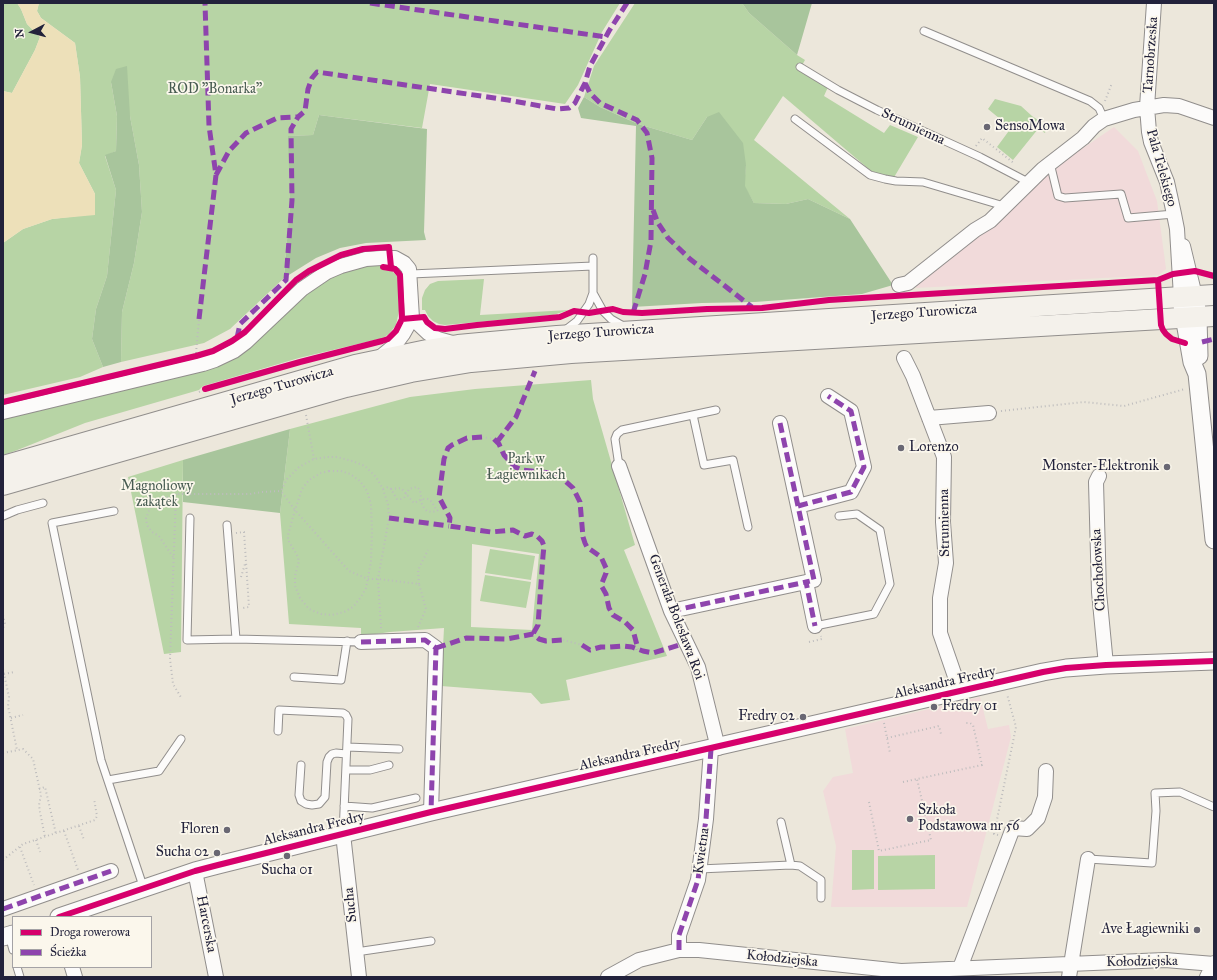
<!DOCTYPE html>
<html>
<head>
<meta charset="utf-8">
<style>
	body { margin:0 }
	#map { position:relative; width:1217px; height:980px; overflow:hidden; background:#ece7db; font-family:"IM FELL Great Primer",serif }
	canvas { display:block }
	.frame { position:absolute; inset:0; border:4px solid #22223b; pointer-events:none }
	.legend { position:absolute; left:12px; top:916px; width:140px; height:52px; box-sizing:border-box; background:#fbf7ec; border:1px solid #a4a2a5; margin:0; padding:5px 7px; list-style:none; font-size:12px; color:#22223b }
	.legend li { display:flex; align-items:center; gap:8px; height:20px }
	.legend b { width:20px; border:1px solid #a4a2a5 }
	.north { position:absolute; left:12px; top:12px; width:40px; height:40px; -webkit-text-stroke:3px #fbf7ec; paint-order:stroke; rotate:264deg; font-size:11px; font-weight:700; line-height:16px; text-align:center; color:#22223b }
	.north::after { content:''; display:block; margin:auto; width:14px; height:18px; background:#22223b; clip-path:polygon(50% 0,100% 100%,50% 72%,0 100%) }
</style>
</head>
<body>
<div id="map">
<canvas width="1217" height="980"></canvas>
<div class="frame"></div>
<ul class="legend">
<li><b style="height:5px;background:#d6006c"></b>Droga rowerowa</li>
<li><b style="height:5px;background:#8e44ad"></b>Ścieżka</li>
</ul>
<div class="north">N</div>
</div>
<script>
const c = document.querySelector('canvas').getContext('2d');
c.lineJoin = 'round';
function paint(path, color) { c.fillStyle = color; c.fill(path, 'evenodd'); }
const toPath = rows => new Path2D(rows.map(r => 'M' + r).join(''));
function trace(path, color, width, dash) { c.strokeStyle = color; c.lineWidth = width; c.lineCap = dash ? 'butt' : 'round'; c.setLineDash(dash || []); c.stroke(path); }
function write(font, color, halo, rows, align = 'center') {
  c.font = font + ' "IM FELL Great Primer",serif'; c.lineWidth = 3.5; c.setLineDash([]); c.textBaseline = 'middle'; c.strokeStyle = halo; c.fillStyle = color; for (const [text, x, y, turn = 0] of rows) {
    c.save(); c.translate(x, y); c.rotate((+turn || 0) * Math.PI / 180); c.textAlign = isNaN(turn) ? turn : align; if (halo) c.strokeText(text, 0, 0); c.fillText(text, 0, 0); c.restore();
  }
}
paint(toPath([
	[1114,127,1138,151,1157,201,1166,269,1159,275,916,288,915,283,1048,172],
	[980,697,988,729,1009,725,1011,737,967,907,831,907,836,846,823,791,833,777,853,773,845,729]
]), '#f1dada');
paint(toPath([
	[3,3,17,3,21,9,27,24,40,37,35,50,12,93,3,91],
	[39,3,620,3,602,32,578,85,565,104,430,84,422,128,319,115,313,135,289,136,290,202,284,278,230,329,204,343,121,362,122,312,134,263,142,212,139,165,130,116,111,82,117,116,116,151,105,156,116,190,107,276,96,309,92,339,103,367,80,377,3,395,3,243,23,229,52,219,95,214,95,194,79,163,82,145,80,77,75,43,41,18,37,11],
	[635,3,742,3,749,13,797,55,805,60,800,69,828,87,824,96,884,133,890,125,918,137,893,179,871,171,783,96,754,140,850,219,808,199,786,204,754,203,744,186,746,165,707,117,692,140,638,124,600,107,584,97,594,66],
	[995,99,1021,106,1032,116,1047,126,1045,133,1038,129,1013,160,997,147,1011,128,988,109],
	[382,264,383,270,392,271,398,277,399,311,396,325,389,334,383,338,299,358,203,386,199,390,85,423,15,451,3,455,3,419,208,369,248,349,266,333,299,298,325,280,357,267],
	[484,279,480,315,569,310,553,315,445,325,439,324,433,321,428,316,425,310,422,310,422,298,425,290,430,284,438,281],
	[591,380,593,399,635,545,624,550,667,656,566,680,570,700,541,704,531,693,441,686,444,628,390,632,361,636,361,628,289,624,280,513,290,429,410,397,475,389],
	[472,544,539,554,532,630,471,627],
	[183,460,181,652,164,654,128,477],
	[490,549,535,556,531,580,485,573],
	[485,575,531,582,526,608,480,601],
	[852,850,874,850,874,889,852,890],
	[935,855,935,889,878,890,878,856]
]), '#b7d4a5');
paint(toPath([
	[742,3,812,3,797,55,749,13],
	[127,66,130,116,139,165,142,212,134,263,122,312,121,362,103,367,92,339,96,309,107,276,116,190,105,155,116,151,117,116,111,82,116,69],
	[584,97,600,107,638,124,692,140,707,117,719,112,743,143,746,165,745,186,754,203,786,204,808,199,850,219,893,285,862,294,755,302,702,303,632,307,636,126,581,118,578,108],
	[319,115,427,129,424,232,426,240,366,243,340,248,316,258,284,278,290,202,288,136,313,135],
	[290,429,280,513,183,502,183,460]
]), '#a8c59c');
paint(toPath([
	[17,3,39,3,37,11,41,18,75,43,80,77,82,145,79,163,95,194,95,215,52,219,23,229,3,243,3,91,12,93,35,50,40,37,27,24,21,9]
]), '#ede0b9');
const service = toPath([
	[924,31,1090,101,1099,108,1104,119],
	[800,67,838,90,877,110,980,157,1028,182],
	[795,119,870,175,885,179,896,181,923,182,1004,206],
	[1050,163,1058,196,1065,198,1121,194,1128,218,1174,214],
	[411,274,593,266],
	[593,293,603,311,611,319,625,327],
	[564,331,577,321,589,304,593,293,593,258],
	[693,415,704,465,733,460,748,527],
	[619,466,615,439,617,434,622,430,716,410],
	[114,511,52,523,101,760,144,889],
	[3,516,17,510,43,503],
	[190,518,187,640,236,639,361,642],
	[227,525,236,639],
	[815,626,874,614,890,584,880,530,857,514,839,516],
	[294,677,341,680,347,641],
	[278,731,279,710,343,713,346,715,348,719,343,834],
	[347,747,399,749],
	[301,765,299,795,301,801,306,804,312,805,319,804,325,797,327,762,329,757,332,754,336,753,346,754],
	[346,770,370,770,389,765],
	[108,780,159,771,181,739],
	[344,806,372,808,416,798],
	[1088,859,1152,863,1156,811,1155,793,1180,792,1214,807],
	[791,865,800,866,821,880,821,898],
	[699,869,791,865,781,822],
	[9,935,13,950],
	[356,952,431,941],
	[17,967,20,977]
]);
const minor = toPath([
	[1154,3,1147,107,1149,132,1151,142,1167,182,1174,214,1177,229,1181,297],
	[1183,246,1195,296],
	[899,285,908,283,975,230,990,221,1043,169,1083,138,1094,126,1104,119,1134,110,1164,105,1179,106,1214,118],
	[412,318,428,333,438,339,456,344],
	[904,358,913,376,944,457,943,522,946,563,940,598,940,633,960,691],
	[3,412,203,364,215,360,234,351,246,342,302,289,327,272,341,266,366,259,381,258,395,258,404,263,409,269,412,318,403,334,394,346,378,359],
	[929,418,989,413],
	[780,423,814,580,806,582,815,626],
	[619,466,671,611,698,667,718,748],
	[1099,476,1096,482,1099,592,1106,665],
	[798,506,851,492,864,467,851,411,828,396],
	[671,611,806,582],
	[361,642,425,640,436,648,431,812],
	[343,834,359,977],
	[195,871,216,977],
	[3,909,111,871],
	[679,950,679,935,698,880,706,819,711,749],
	[72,967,75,977],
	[960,968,1013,828,1027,829,1038,818,1045,797,1046,771],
	[608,977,639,960,679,950,699,950,901,971,1165,960,1214,964],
	[1069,977,1088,859],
	[1207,977,1214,963]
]);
const tertiary = toPath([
	[1195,296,1198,317,1199,356],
	[1182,305,1192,362,1197,374,1214,540],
	[59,917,195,871,218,865,431,812,1043,672,1066,668,1106,665,1214,661],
	[3,937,13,934]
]);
const secondary = toPath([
	[3,466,355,365,427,350,458,345,557,336,1214,295],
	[3,485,346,387,411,372,471,362,571,353,1214,316]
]);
trace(service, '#918e8c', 9);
trace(minor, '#918e8c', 16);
trace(tertiary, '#918e8c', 19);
trace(secondary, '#918e8c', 22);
trace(toPath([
	[1105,101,1112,83],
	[976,146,982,138,1015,164],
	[196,353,199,319],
	[199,392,205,389],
	[1001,411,1084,402,1124,406,1185,389],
	[306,415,314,459],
	[482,437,494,439],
	[329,471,341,471,350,474,360,481,367,491,371,504,372,531,371,562,366,588,361,597,353,607,344,612,332,615,321,614,309,609,300,598,295,586,295,576,299,561,297,555,288,540,288,535,295,510,302,489,309,480,321,473,329,471],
	[383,489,388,487,391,489,397,499,401,499,404,498,409,489,417,487,420,490,422,504,424,508,427,511,432,512,437,511,443,506],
	[391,489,401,488,414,503,422,499,428,499,432,502,437,511],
	[176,494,170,659,173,684,182,699],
	[236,533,244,532,249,607,243,608],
	[173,557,159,536,152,532,147,525,146,518,150,508,159,500,176,494,250,494,262,492,281,491],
	[241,577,245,564],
	[419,584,418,570,428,550],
	[3,615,5,624,3,628],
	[381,628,378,579,389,518,388,505,383,489,376,477,365,466,352,461,337,457,327,457,314,459,299,467,287,479,281,491,295,510,349,571,368,579,378,579,419,584,426,609,418,627],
	[563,640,582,645],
	[809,642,822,639,821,636],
	[3,669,9,697,8,706,17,750],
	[4,674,14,672],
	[11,718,23,715],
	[884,723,890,753],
	[887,738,939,726,941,734],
	[3,753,23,749,33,759,41,795,39,805,40,812,45,837],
	[903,782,982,765,973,725,970,723,966,723],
	[39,789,45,787,56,834],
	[869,802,879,851,931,840,917,779],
	[79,826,84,840],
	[64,831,78,870],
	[998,835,994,834,1016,727,1007,694],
	[36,840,40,852],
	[20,847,34,885],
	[3,860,23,844,95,820,97,816,94,799]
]), '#bdbcbd', 2, [1, 3]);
trace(service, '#fcfbfa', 7);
trace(minor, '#fcfbfa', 14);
trace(tertiary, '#fcfbfa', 17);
trace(secondary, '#f4f1eb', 20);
trace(toPath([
	[370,3,606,37],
	[585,83,590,93,600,103,637,120,647,133,652,158,651,241,645,274,633,313],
	[216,175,229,151,246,133,277,118,298,117],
	[653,210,658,223,668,238,690,259,752,307],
	[199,319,216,175,209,126,205,3],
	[237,338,240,324,286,280,292,200,291,129,298,117,305,111,308,89,312,78,317,72,508,100,557,109,569,108,575,103,585,83,590,66,609,31,627,3],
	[1202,342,1214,339],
	[780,423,814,580,806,582,815,626],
	[482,437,467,438,452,445,448,448,444,459,439,497,450,518,449,526,491,532,513,530,525,536,532,534,537,536,542,541,544,546,543,556,538,625,533,634],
	[494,439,499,444,504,455,515,467,522,470,552,473,562,478,573,488,580,502,583,537,585,543,587,547,601,557,606,568,606,573,602,583,602,587,606,594,609,608,613,615,625,622,633,630,638,649],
	[497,442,516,417,535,371],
	[798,506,851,492,864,467,851,411,828,396],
	[389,518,449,526],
	[671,611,806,582],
	[361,642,425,640,436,648,431,812],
	[582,645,590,650,601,647,610,647,623,646,632,647,643,651,653,653,686,643],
	[436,648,466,638,507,639,533,634,539,639,546,641,563,640],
	[3,909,111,871],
	[679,950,679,935,698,880,706,819,711,749]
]), '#8e44ad', 5, [10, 5]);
trace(toPath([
	[383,267,395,269,400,275,402,319],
	[1158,280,1161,325,1163,330,1166,334,1172,339,1185,343],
	[205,389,300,362,382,341,388,339,396,331,402,319,424,317,427,322,435,328,445,329,477,325,550,318,560,317,574,311,589,313,613,309,623,312,642,313,707,309,762,308,829,300,1158,280,1173,274,1195,271,1214,276],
	[3,402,196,356,213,351,232,341,245,332,296,280,309,271,341,255,363,249,389,247,391,267],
	[59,917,195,871,218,865,431,812,1043,672,1066,668,1106,665,1214,661]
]), '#d6006c', 6);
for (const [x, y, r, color] of [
	[987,127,4,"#696773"],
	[901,448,4,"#696773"],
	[1167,467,4,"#696773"],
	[934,707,4,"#696773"],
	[803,717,4,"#696773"],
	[910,819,4,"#696773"],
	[227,830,4,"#696773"],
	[217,853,4,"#696773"],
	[287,856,4,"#696773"],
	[1197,930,4,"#696773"]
]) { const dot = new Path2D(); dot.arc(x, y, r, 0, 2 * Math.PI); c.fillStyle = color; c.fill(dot); trace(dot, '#fbf7ec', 1.5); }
write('14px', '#22223b', '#fbf7ec', [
	["Tarnobrzeska",1151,55,-86],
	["Strumienna",913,127,25],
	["Pala Telekiego",1161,168,74],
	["Jerzego Turowicza",924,313,-4],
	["Jerzego Turowicza",601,333,-4],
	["Jerzego Turowicza",282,386,-16],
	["Strumienna",945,523,-91],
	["Chochołowska",1099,570,-93],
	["Generała Bolesława Roi",676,617,69],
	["Aleksandra Fredry",945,683,-13],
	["Aleksandra Fredry",630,755,-13],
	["Aleksandra Fredry",314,829,-14],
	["Kwietna",702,851,-82],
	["Sucha",351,905,-96],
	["Harcerska",206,924,79],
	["Kołodziejska",782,959,6],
	["Kołodziejska",1142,962,-1]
]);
write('14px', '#475b51', '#fbf7ec', [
	["ROD \"Bonarka\"",215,90],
	["Park w",526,460],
	["Łagiewnikach",526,476],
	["Magnoliowy",157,487],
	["zakątek",157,503]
]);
write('14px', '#22223b', '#fbf7ec', [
	["SensoMowa",995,127,"left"],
	["Lorenzo",909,448,"left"],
	["Monster-Elektronik",1159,467],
	["Fredry 01",942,707,"left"],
	["Fredry 02",795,717],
	["Szkoła",918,811,"left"],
	["Podstawowa nr 56",918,827,"left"],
	["Floren",219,830],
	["Sucha 02",209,853],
	["Sucha 01",287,871,"center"],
	["Ave Łagiewniki",1189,930]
], 'right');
</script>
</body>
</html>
